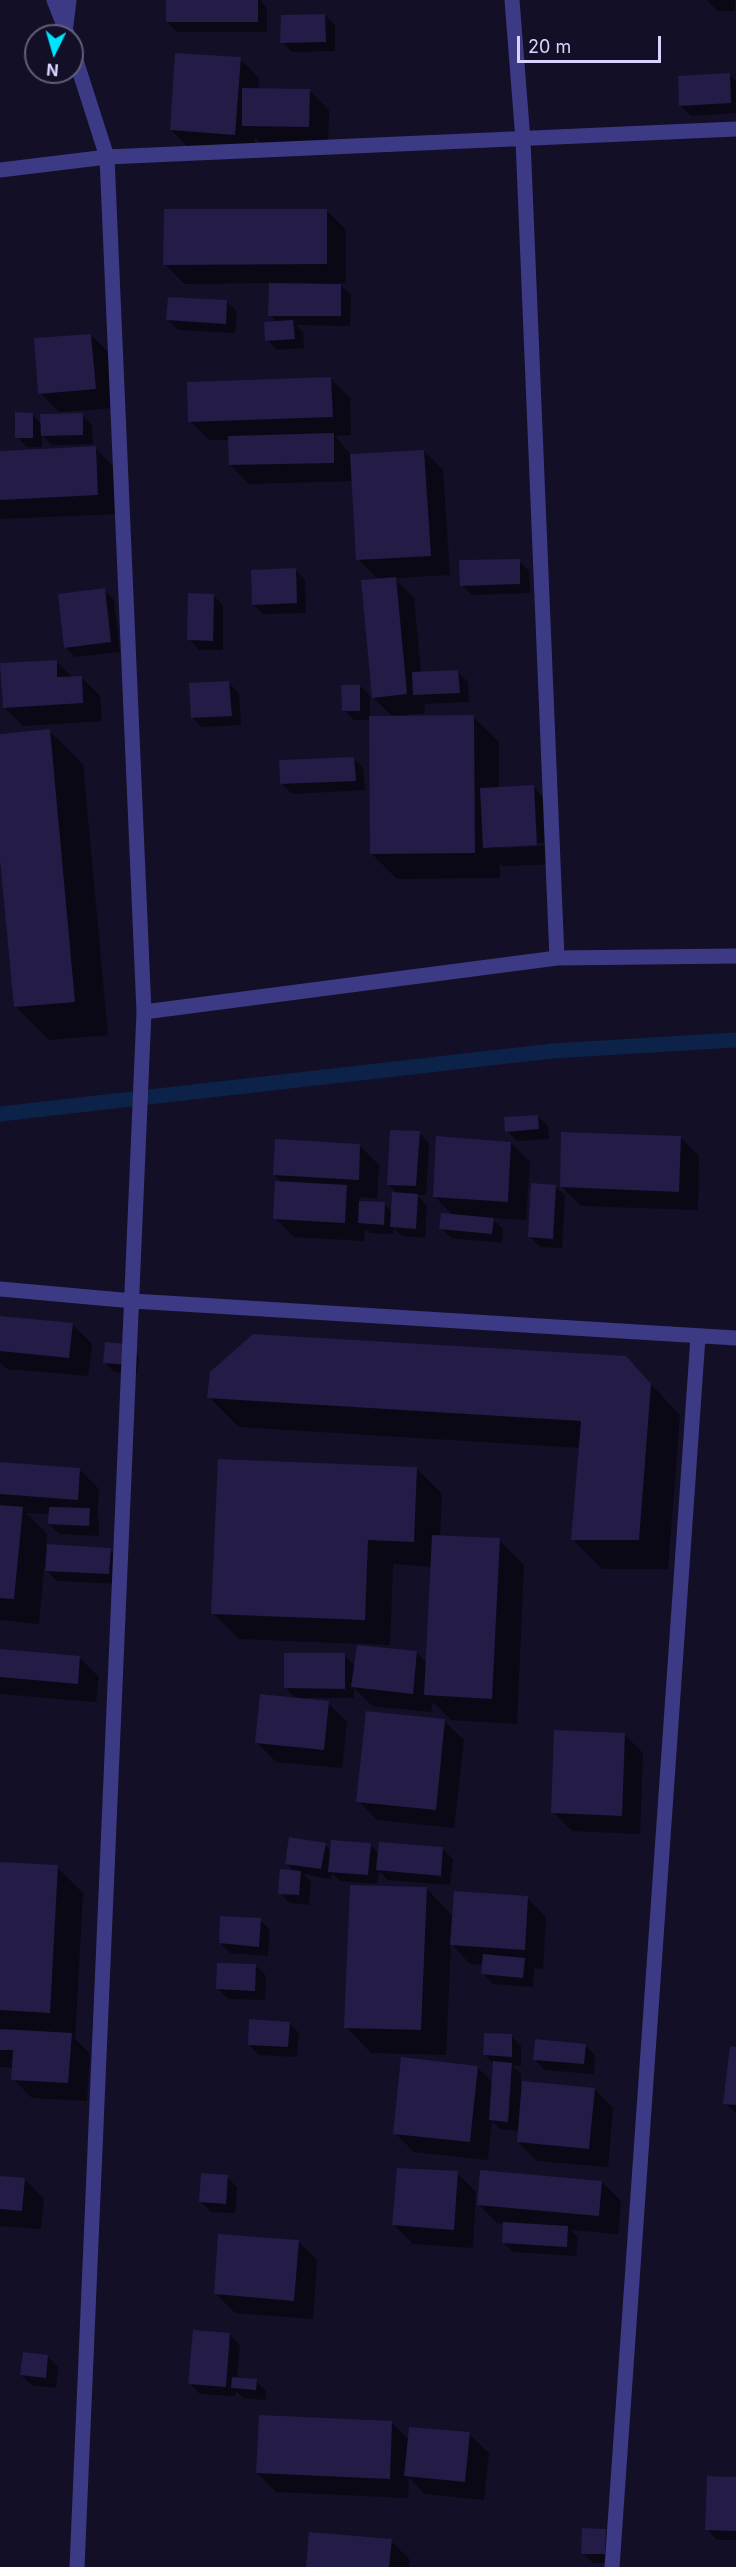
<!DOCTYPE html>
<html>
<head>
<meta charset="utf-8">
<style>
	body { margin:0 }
	#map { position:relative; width:736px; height:2567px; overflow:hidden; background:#130f26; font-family:Inter,sans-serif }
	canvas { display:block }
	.north { position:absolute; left:24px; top:24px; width:60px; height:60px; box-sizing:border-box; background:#130f26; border:2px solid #625e7d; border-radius:50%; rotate:185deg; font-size:16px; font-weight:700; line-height:24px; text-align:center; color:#d9d4ff }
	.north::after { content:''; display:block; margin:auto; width:21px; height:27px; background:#00e5ff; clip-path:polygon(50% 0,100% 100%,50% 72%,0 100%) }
	.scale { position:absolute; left:517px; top:36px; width:144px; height:27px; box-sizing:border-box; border:3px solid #d9d4ff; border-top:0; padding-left:8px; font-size:18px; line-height:21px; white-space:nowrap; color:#d9d4ff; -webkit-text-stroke:4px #130f26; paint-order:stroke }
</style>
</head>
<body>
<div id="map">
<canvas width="736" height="2567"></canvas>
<div class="north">N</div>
<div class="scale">20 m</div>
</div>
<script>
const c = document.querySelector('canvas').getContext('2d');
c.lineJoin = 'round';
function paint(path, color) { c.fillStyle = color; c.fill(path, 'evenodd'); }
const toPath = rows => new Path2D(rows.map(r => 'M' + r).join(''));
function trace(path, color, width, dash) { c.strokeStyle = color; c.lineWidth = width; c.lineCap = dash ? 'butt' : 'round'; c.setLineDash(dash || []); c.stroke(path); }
paint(toPath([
	[167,0,260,0,267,8,267,32,177,32,167,22],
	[707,0,735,0,735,11,717,11],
	[325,15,335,25,335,51,292,52,282,42],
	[240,59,259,78,258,90,310,91,329,110,328,146,262,145,255,137,254,153,190,149,171,130],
	[729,75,736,81,736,113,691,116,681,106],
	[327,211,346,230,346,283,338,283,351,295,350,326,296,325,303,332,304,348,277,350,267,340,278,323,270,315,270,283,184,284,165,264],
	[227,302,237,312,235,333,178,330,168,320],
	[91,335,110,354,114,408,59,412,40,393],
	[331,379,350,398,351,435,335,436,352,456,424,451,443,470,450,575,394,578,414,598,421,674,458,672,468,682,469,702,424,704,425,713,405,715,405,717,473,717,499,742,499,788,533,787,552,806,555,864,503,866,500,863,500,878,397,879,371,853,371,720,354,720,344,710,360,686,370,696,370,717,393,717,373,697,379,580,358,559,353,481,249,484,230,465,229,440,209,440,190,421],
	[544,843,544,846,500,848,500,845],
	[32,414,42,425,82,415,92,425,93,444,52,445,42,435,42,447,27,447,17,437],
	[95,448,114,467,116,514,0,519,0,452],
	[519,561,529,571,530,593,472,595,462,585],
	[295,570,305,580,306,613,263,614,253,604],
	[104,590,114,600,120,652,75,657,65,647],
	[213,595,223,605,223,650,199,650,189,639],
	[56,661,72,677,81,677,100,696,102,721,23,726,4,707],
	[229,683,239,693,241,725,202,727,192,717],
	[49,731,83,764,108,1035,49,1040,16,1007,0,844,0,735],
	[353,758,363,768,365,790,292,794,282,784],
	[538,1116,548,1126,549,1139,517,1141,507,1131],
	[419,1133,429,1143,426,1195,417,1195,427,1206,425,1238,402,1236,394,1228,393,1234,370,1233,365,1228,364,1241,294,1237,275,1218,282,1183,274,1174,360,1146,379,1165,377,1199,358,1197,363,1203,384,1204,392,1212,398,1194,388,1184],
	[680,1137,699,1156,698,1210,581,1206,562,1187],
	[511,1143,530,1162,526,1220,492,1218,503,1229,502,1243,451,1238,441,1228,453,1215,434,1196],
	[555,1186,565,1196,562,1248,540,1247,530,1237],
	[0,1318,73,1325,92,1344,88,1376,7,1369,0,1362],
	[129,1346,139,1356,137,1374,114,1372,104,1362],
	[625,1357,680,1415,668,1569,602,1569,573,1539,580,1448,239,1427,209,1397],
	[0,1463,80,1470,99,1489,97,1517,99,1520,99,1536,59,1534,49,1524,50,1514,26,1513,47,1534,46,1546,110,1550,120,1560,119,1584,57,1581,44,1568,39,1624,0,1620],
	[416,1468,442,1494,440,1537,499,1540,524,1565,517,1724,451,1720,433,1702,431,1712,372,1706,354,1688,354,1698,305,1698,305,1700,328,1703,347,1722,342,1768,276,1762,257,1743,297,1700,286,1688,344,1655,355,1666,417,1653,427,1663,432,1567,393,1564,390,1645,239,1639,213,1613],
	[0,1651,80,1658,99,1677,96,1702,0,1694],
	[444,1721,464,1740,454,1828,377,1820,358,1801],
	[624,1734,643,1753,640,1834,572,1831,553,1812],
	[325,1845,331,1851,370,1845,379,1854,443,1849,453,1859,450,1885,388,1880,379,1871,377,1884,340,1881,332,1873,331,1879,303,1874,311,1882,309,1905,290,1903,280,1893,295,1872,286,1863],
	[0,1864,57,1867,83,1893,75,2039,90,2054,87,2101,32,2098,13,2079,13,2068,0,2067],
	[427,1889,453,1916,527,1898,546,1917,543,1969,534,1968,533,1987,493,1984,483,1974,483,1965,470,1964,451,1944,446,2055,371,2053,346,2027],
	[260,1920,270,1930,268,1956,230,1953,220,1943],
	[256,1966,266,1976,265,2000,228,1999,218,1989],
	[289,2023,299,2033,297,2057,259,2055,249,2045],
	[511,2036,521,2046,521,2066,512,2065,521,2074,521,2083,594,2089,613,2108,608,2167,537,2161,518,2142,519,2131,500,2129,492,2121,488,2160,414,2152,395,2133,477,2067,493,2083,494,2064,484,2054],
	[585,2045,595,2055,594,2074,545,2070,535,2060],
	[736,2049,736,2113,725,2103],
	[457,2173,476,2192,473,2248,413,2244,394,2225],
	[227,2177,237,2187,235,2213,211,2212,201,2202],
	[0,2178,25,2180,44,2199,41,2229,0,2226],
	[602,2182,621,2201,618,2234,570,2230,578,2237,576,2256,513,2252,503,2242,505,2224,497,2223,478,2204],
	[298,2241,317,2260,313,2319,235,2313,216,2294],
	[230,2335,240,2345,237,2379,256,2381,266,2391,265,2400,243,2398,236,2391,235,2396,200,2394,190,2384],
	[48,2357,58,2367,56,2388,31,2385,21,2375],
	[391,2422,409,2440,469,2434,489,2453,484,2500,425,2494,409,2478,408,2498,276,2492,257,2473],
	[736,2478,736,2540,717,2540,707,2529],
	[605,2531,615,2541,614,2563,593,2563,583,2553],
	[391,2541,410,2560,409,2567,307,2567]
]), '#0007');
trace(toPath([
	[0,1114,552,1051,736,1040]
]), '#0c2248', 15);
paint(toPath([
	[166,0,258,0,258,22,166,22],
	[325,14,326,42,280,43,281,15],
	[175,53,241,57,235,135,170,130],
	[730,73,731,103,679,106,678,76],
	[242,88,310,89,309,127,242,126],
	[164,209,327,209,327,264,163,265],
	[269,283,341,284,341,316,268,316],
	[168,297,227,300,226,324,166,320],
	[293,320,295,339,265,341,264,322],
	[91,334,96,389,38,394,34,338],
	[331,377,333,417,188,422,187,382],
	[15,412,33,413,33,438,15,438],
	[83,413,83,435,41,436,40,414],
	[334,433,334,463,229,465,228,436],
	[96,446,98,495,0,500,0,451],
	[424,450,431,556,356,560,350,454],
	[520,559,520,584,460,586,459,560],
	[296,568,297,603,252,605,251,570],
	[396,577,407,694,372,698,361,580],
	[105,588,111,642,64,648,58,594],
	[188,593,214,594,213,641,187,640],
	[57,660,57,677,82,676,83,703,3,708,0,663],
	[458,670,460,693,413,695,412,672],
	[229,681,232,716,191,718,189,683],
	[341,685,360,685,360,711,342,711],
	[474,715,475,853,370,854,369,716],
	[50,729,75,1002,14,1007,0,860,0,734],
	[354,757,356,781,280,784,279,760],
	[534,785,537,845,483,848,480,788],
	[538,1115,539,1129,505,1132,504,1117],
	[390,1130,420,1131,416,1186,387,1185],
	[561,1132,681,1136,679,1192,560,1187],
	[436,1136,511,1142,508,1202,433,1197],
	[275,1139,360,1144,359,1180,273,1175],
	[275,1181,347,1185,345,1223,273,1219],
	[531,1183,556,1185,553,1239,528,1237],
	[392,1192,418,1194,416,1229,390,1227],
	[359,1201,385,1202,384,1225,358,1223],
	[441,1213,494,1218,492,1234,439,1229],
	[0,1316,73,1323,69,1358,0,1351],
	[253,1334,626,1356,651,1384,639,1540,571,1540,581,1421,207,1398,210,1372],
	[105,1342,130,1344,128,1365,103,1363],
	[218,1459,417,1467,414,1542,368,1540,365,1620,211,1614],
	[0,1462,80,1468,78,1500,0,1494],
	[0,1505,23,1507,14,1599,0,1598],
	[49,1507,90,1508,89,1526,48,1524],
	[432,1535,500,1538,492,1699,424,1695],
	[47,1544,111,1548,109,1574,45,1571],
	[357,1645,417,1651,413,1694,351,1687],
	[0,1649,80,1656,78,1684,0,1677],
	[284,1653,345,1653,345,1689,284,1688],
	[260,1694,329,1701,324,1750,255,1743],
	[366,1711,445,1719,436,1810,356,1802],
	[554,1730,625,1733,622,1816,551,1813],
	[289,1837,326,1843,321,1869,285,1864],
	[331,1840,371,1843,368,1875,328,1872],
	[379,1842,443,1847,441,1876,376,1870],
	[0,1862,58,1865,50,2013,0,2010],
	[280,1869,301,1871,299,1895,278,1894],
	[350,1885,427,1887,421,2030,344,2028],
	[454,1891,528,1896,525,1950,450,1945],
	[220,1916,261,1918,259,1947,219,1943],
	[483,1954,525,1958,523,1978,481,1974],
	[217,1963,256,1964,255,1991,216,1989],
	[249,2019,290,2022,288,2047,248,2045],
	[0,2029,72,2033,68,2083,11,2080,13,2050,0,2050],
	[484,2033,512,2034,512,2057,483,2055],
	[535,2039,586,2044,584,2064,533,2060],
	[730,2046,736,2047,736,2105,723,2104],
	[401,2057,478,2066,470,2142,393,2134],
	[493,2061,512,2063,508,2122,489,2120],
	[522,2081,595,2088,589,2149,517,2142],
	[397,2168,458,2171,454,2230,392,2225],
	[480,2170,602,2181,599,2216,477,2205],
	[201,2173,228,2175,226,2204,199,2202],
	[0,2176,25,2178,22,2211,0,2209],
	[503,2222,568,2226,567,2247,502,2243],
	[218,2234,299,2240,294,2301,214,2294],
	[193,2330,230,2333,226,2387,188,2384],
	[23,2352,48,2355,46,2378,20,2375],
	[232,2377,257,2379,256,2390,231,2388],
	[259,2415,392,2421,390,2479,256,2473],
	[409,2427,470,2432,465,2482,404,2476],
	[707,2476,736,2477,736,2531,705,2530],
	[582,2528,606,2529,605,2554,581,2554],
	[309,2532,392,2539,389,2567,306,2567]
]), '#241b47');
trace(toPath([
	[54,0,68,36],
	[512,0,523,140,557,958],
	[66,25,69,0],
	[72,48,107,157,144,1012,77,2567],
	[0,170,107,157,736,129],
	[144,1012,557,958,736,956],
	[0,1289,133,1301,736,1338],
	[612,2567,698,1337]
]), '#3d3a85', 15);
</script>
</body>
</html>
